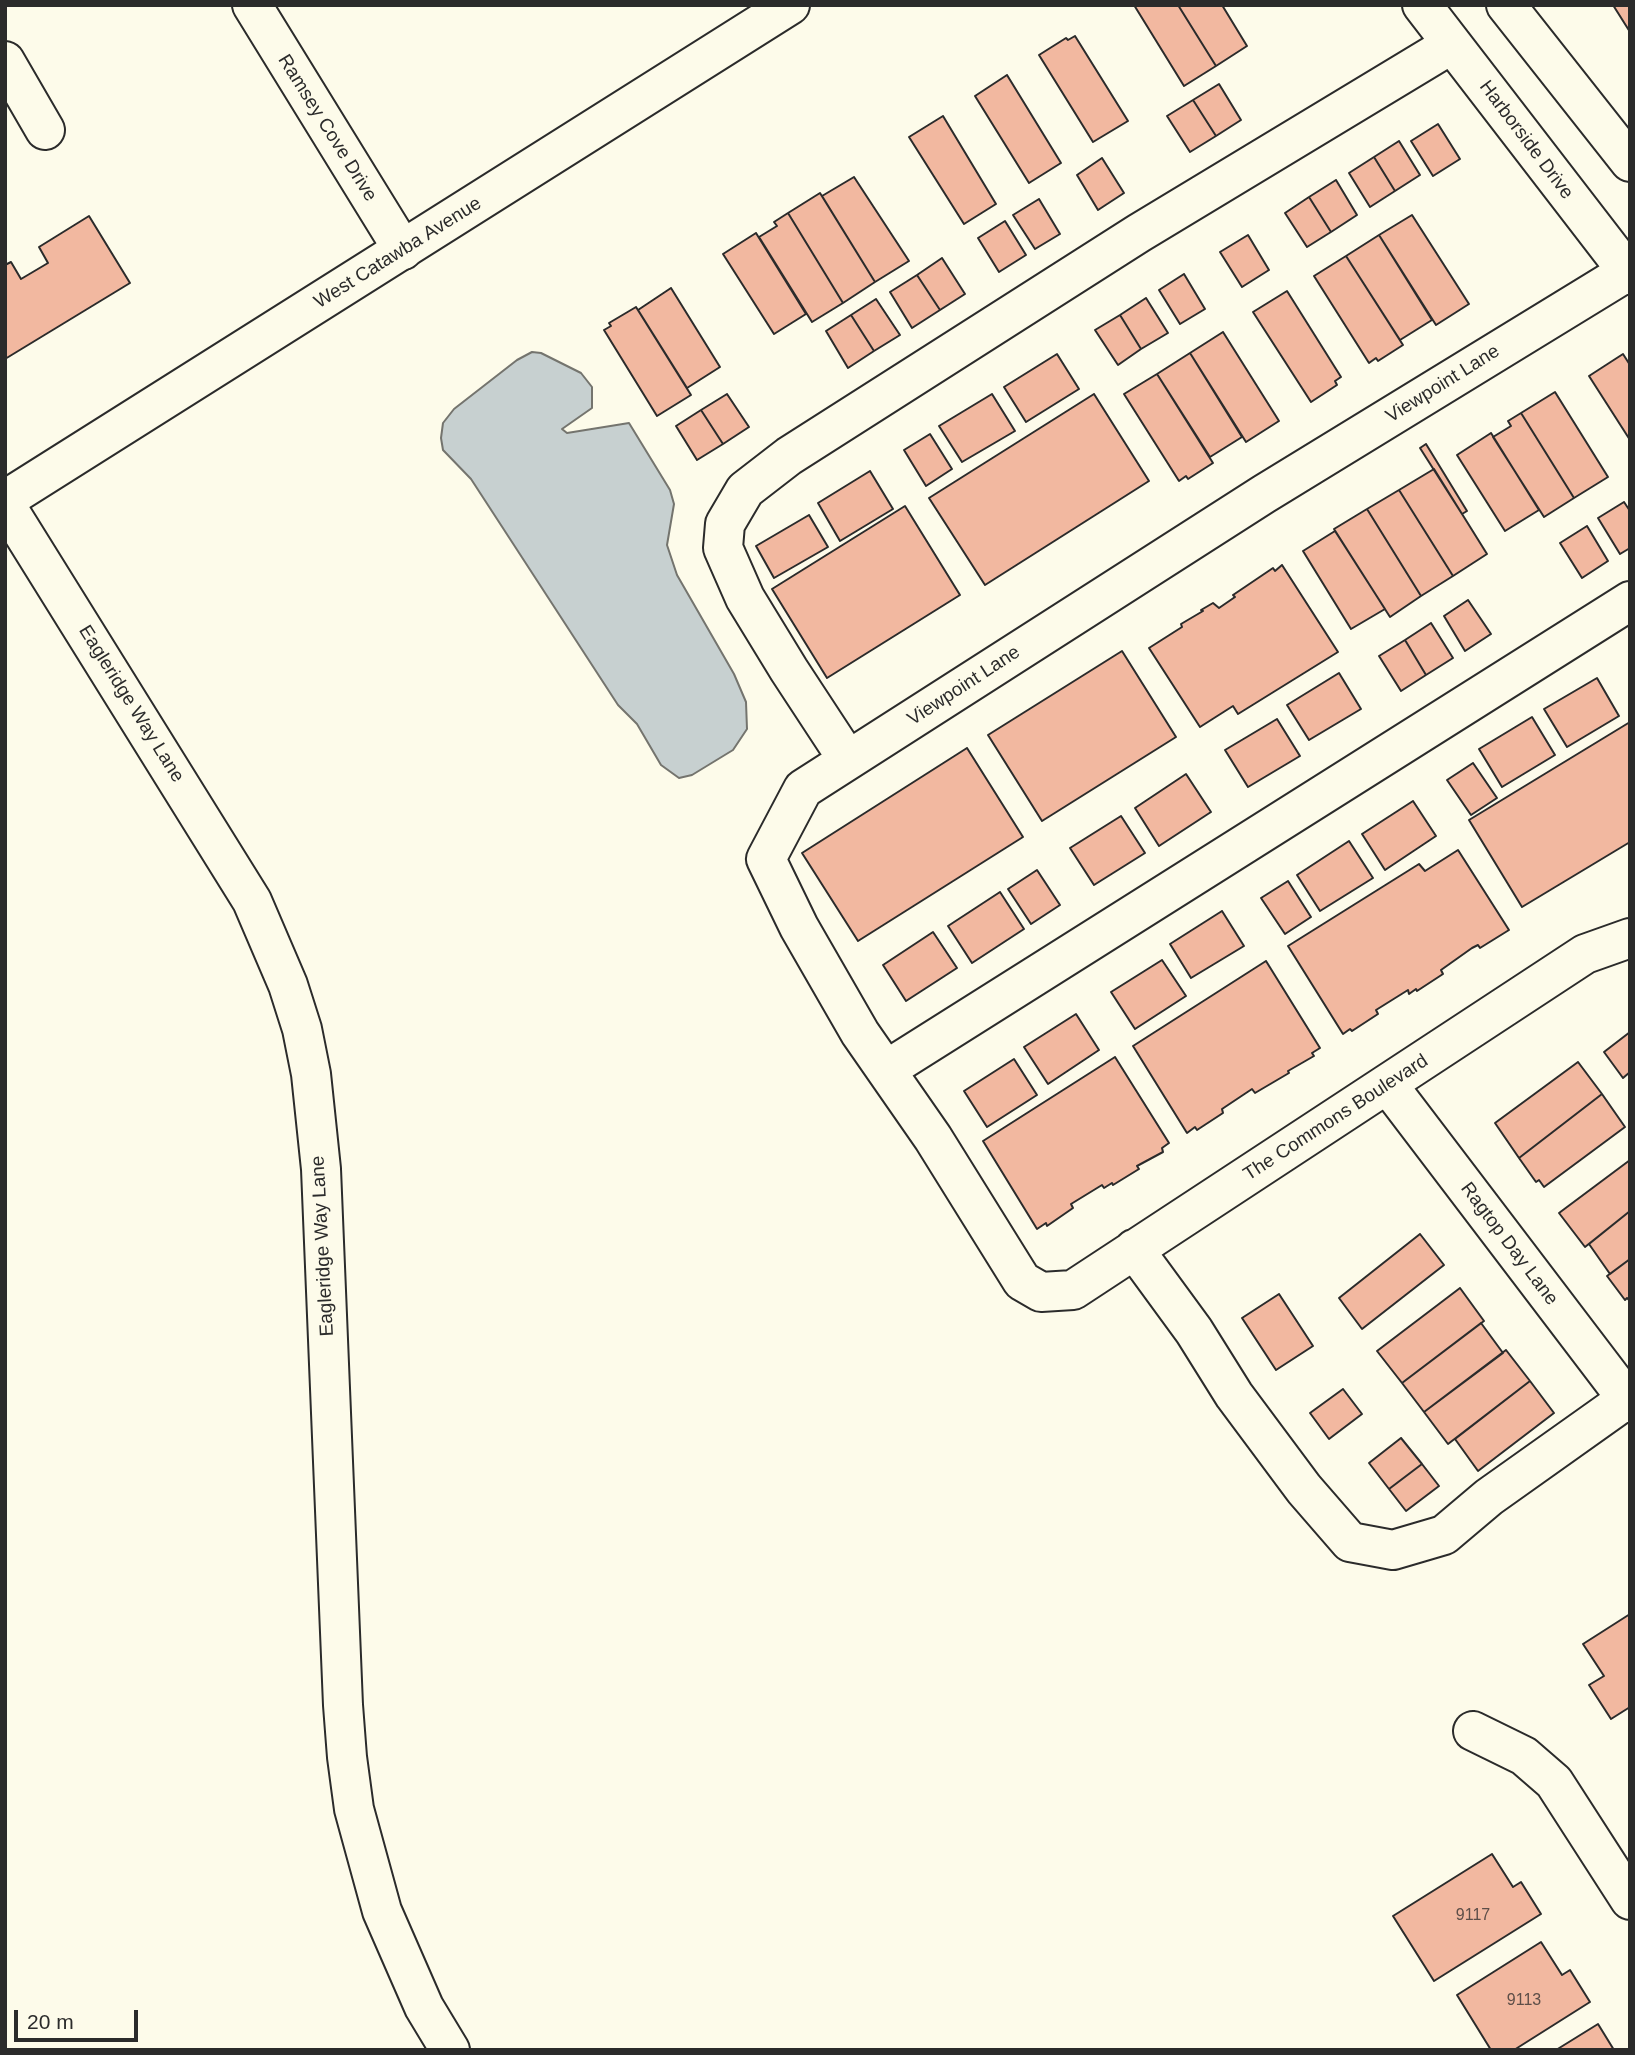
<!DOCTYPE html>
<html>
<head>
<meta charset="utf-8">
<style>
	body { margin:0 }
	#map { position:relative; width:1635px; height:2055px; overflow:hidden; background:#fdfbea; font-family:Arial,sans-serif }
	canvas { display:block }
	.frame { position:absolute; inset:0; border:7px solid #2b2b2b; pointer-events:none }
	.scale { position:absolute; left:14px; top:2010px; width:124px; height:32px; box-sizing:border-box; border:4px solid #2b2b2b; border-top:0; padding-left:9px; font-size:21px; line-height:24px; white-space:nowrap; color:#2b2b2b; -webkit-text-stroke:5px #fdfbea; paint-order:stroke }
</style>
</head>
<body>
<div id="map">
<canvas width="1635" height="2055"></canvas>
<div class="frame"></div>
<div class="scale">20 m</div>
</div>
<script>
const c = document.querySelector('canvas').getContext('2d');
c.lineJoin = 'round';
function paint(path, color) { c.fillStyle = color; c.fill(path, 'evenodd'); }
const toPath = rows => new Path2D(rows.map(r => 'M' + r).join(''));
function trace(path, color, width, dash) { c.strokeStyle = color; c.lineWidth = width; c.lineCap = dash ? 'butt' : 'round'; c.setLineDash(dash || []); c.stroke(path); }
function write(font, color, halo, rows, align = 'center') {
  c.font = font + ' Arial,sans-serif'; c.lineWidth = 5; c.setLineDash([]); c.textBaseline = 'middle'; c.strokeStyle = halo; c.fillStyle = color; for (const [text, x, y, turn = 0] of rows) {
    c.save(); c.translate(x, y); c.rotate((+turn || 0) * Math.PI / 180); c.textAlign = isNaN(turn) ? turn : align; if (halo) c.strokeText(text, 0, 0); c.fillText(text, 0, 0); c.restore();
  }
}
const water = toPath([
	[532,352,541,353,581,373,592,387,592,408,562,429,567,433,629,423,670,490,674,504,667,545,677,575,734,674,746,702,747,729,733,750,692,775,679,778,661,765,637,724,618,705,471,479,443,450,441,438,443,423,454,409,517,360,532,352]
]);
paint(water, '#c7d0d0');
trace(water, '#74746e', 2);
const building = toPath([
	[1134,5,1178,5,1216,66,1184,86,1134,5],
	[1178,5,1222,5,1247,46,1216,66,1178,5],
	[1613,5,1630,5,1630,32,1613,5],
	[1075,36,1128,121,1093,142,1039,55,1066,38,1068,40,1075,36],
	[1007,75,1061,163,1029,183,975,96,1007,75],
	[1219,84,1241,120,1216,136,1193,100,1219,84],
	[1193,100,1216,136,1190,152,1167,116,1193,100],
	[943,116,996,204,964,224,909,137,943,116],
	[1438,124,1460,159,1433,176,1411,141,1438,124],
	[1399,141,1420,175,1395,191,1374,157,1399,141],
	[1374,157,1395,191,1370,207,1349,173,1374,157],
	[1102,158,1124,193,1098,210,1077,175,1102,158],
	[854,177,909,261,875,282,822,196,854,177],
	[1336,180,1357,215,1331,232,1309,197,1336,180],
	[820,193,875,282,843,303,788,213,820,193],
	[1309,197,1331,232,1307,247,1285,213,1309,197],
	[1039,199,1060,234,1035,249,1013,215,1039,199],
	[788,213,843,303,812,322,759,237,777,226,774,222,788,213],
	[1412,215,1469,304,1436,325,1379,235,1412,215],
	[89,216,130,283,5,359,5,265,11,262,21,279,48,263,39,247,89,216],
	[1005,221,1026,255,999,272,978,238,1005,221],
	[756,233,806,314,774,334,723,254,756,233],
	[1248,235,1269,270,1242,287,1220,252,1248,235],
	[1379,235,1432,320,1400,340,1346,256,1379,235],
	[1346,256,1403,345,1378,361,1376,358,1369,363,1314,276,1346,256],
	[942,258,965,294,940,310,917,275,942,258],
	[1184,274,1205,309,1180,324,1159,290,1184,274],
	[917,275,940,310,912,328,890,292,917,275],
	[671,288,720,367,687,388,638,310,671,288],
	[1287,291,1341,377,1335,381,1337,385,1311,402,1253,312,1287,291],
	[1146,298,1168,333,1141,349,1120,315,1146,298],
	[876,299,900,335,874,351,851,315,876,299],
	[636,307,691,395,657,416,604,330,611,326,609,323,636,307],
	[851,315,874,351,848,368,826,331,851,315],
	[1120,315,1141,349,1118,365,1095,330,1120,315],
	[1223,332,1279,421,1246,442,1190,353,1223,332],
	[1190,353,1242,437,1210,457,1157,374,1190,353],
	[1057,354,1079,389,1026,422,1004,387,1057,354],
	[1623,354,1630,365,1630,440,1589,376,1623,354],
	[1157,374,1213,463,1188,479,1186,476,1179,481,1124,394,1157,374],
	[1555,392,1608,477,1574,498,1521,413,1555,392],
	[727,394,749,427,723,444,701,410,727,394],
	[992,394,1015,431,962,462,939,426,992,394],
	[1094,394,1149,481,985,585,929,498,1094,394],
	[701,410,723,444,697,460,676,426,701,410],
	[1521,413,1574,498,1544,517,1493,437,1511,426,1508,421,1521,413],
	[1491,433,1539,510,1505,531,1457,455,1491,433],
	[930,434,952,469,926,486,904,450,930,434],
	[1426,444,1467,511,1462,514,1420,448,1426,444],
	[1434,469,1487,554,1453,576,1399,490,1434,469],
	[870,471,893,509,840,541,818,503,870,471],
	[1399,490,1453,576,1421,596,1367,509,1399,490],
	[1624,502,1630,511,1630,548,1620,554,1598,518,1624,502],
	[905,506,960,595,827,678,772,589,905,506],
	[1367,509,1421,596,1390,617,1334,529,1367,509],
	[809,515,828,547,774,578,756,546,809,515],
	[1587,526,1608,561,1582,578,1560,543,1587,526],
	[1335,531,1385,609,1351,629,1303,551,1335,531],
	[1282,565,1338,652,1238,714,1233,706,1200,727,1149,648,1182,627,1181,624,1203,611,1201,610,1213,603,1219,608,1235,597,1233,595,1273,568,1275,571,1282,565],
	[1468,600,1491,634,1465,651,1444,616,1468,600],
	[1431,623,1453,658,1426,675,1405,640,1431,623],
	[1405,640,1426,675,1401,691,1379,656,1405,640],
	[1122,651,1176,737,1042,821,988,735,1122,651],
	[1339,673,1361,709,1309,740,1287,705,1339,673],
	[1597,678,1619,716,1567,747,1544,709,1597,678],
	[1532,717,1555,755,1502,787,1479,749,1532,717],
	[1277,719,1300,756,1248,787,1225,750,1277,719],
	[1630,722,1630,842,1522,907,1469,820,1630,722],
	[967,748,1023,837,858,941,802,853,967,748],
	[1473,763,1497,798,1471,815,1447,780,1473,763],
	[1186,774,1211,812,1159,846,1135,808,1186,774],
	[1413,801,1436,836,1385,870,1362,834,1413,801],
	[1121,816,1145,853,1094,885,1070,848,1121,816],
	[1349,841,1373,878,1320,911,1297,875,1349,841],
	[1458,850,1509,930,1480,948,1478,945,1472,948,1441,970,1443,974,1417,991,1416,989,1409,994,1408,990,1376,1010,1378,1014,1352,1031,1350,1029,1343,1034,1288,946,1419,864,1425,871,1458,850],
	[1037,870,1060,905,1031,924,1008,889,1037,870],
	[1288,881,1311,917,1285,934,1261,898,1288,881],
	[1000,892,1024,929,972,963,948,926,1000,892],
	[1222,911,1244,946,1191,978,1170,944,1222,911],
	[933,932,957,968,906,1001,883,965,933,932],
	[1162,960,1186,996,1135,1029,1111,992,1162,960],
	[1266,961,1320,1048,1312,1053,1314,1056,1288,1071,1289,1073,1255,1093,1252,1089,1222,1109,1223,1113,1197,1130,1195,1127,1187,1133,1133,1046,1266,961],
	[1076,1014,1099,1050,1048,1084,1024,1047,1076,1014],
	[1630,1032,1630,1072,1623,1078,1604,1052,1630,1032],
	[1115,1057,1169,1143,1162,1148,1163,1152,1137,1166,1139,1169,1113,1185,1112,1183,1104,1188,1102,1185,1071,1204,1073,1208,1047,1226,1046,1223,1037,1229,983,1141,1115,1057],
	[1014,1059,1037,1095,987,1127,964,1091,1014,1059],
	[1578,1062,1602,1094,1519,1158,1495,1123,1578,1062],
	[1602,1094,1625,1127,1544,1187,1539,1180,1536,1182,1519,1158,1602,1094],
	[1630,1160,1630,1211,1585,1247,1559,1213,1630,1160],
	[1630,1211,1630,1259,1610,1274,1589,1244,1630,1211],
	[1420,1234,1444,1265,1362,1329,1339,1298,1420,1234],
	[1630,1259,1630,1301,1627,1298,1625,1300,1607,1276,1630,1259],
	[1460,1288,1484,1321,1402,1383,1377,1351,1460,1288],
	[1279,1294,1313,1346,1276,1370,1242,1318,1279,1294],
	[1481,1323,1503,1353,1424,1412,1402,1383,1481,1323],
	[1506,1350,1530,1381,1448,1444,1424,1412,1506,1350],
	[1530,1381,1554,1413,1478,1471,1455,1439,1530,1381],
	[1343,1389,1362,1414,1329,1439,1310,1413,1343,1389],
	[1401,1438,1422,1464,1389,1489,1369,1463,1401,1438],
	[1422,1464,1439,1486,1406,1511,1389,1489,1422,1464],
	[1630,1614,1630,1707,1611,1719,1589,1685,1604,1676,1583,1644,1630,1614],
	[1492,1854,1513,1887,1521,1882,1541,1914,1434,1981,1393,1916,1492,1854],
	[1541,1942,1562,1975,1570,1970,1590,2002,1514,2050,1491,2050,1457,1995,1541,1942],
	[1598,2024,1614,2050,1556,2050,1598,2024]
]);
paint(building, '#f2b8a0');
trace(building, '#2b2b2b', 2);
const minor = toPath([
	[252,5,403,250],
	[1422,5,1630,275],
	[1506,5,1630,162],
	[5,61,45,130],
	[1630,270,1264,494,803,789,766,859,799,927,860,1033,933,1138,1022,1281,1041,1292,1073,1290,1585,954,1630,938],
	[5,504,252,901,288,985,302,1029,311,1074,321,1169,343,1705,347,1757,354,1809,382,1911,424,2007,450,2050],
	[848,760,789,670,745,598,723,548,725,524,745,490,789,456,1139,233,1452,44],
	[886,1070,1630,601],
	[1388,1085,1630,1403],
	[1134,1249,1194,1331,1234,1395,1304,1489,1350,1542,1393,1550,1444,1535,1489,1497,1627,1399],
	[1473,1731,1524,1756,1554,1782,1630,1900]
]);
const major = toPath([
	[5,500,790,5]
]);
trace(minor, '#2b2b2b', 42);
trace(major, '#2b2b2b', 42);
trace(minor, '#fdfbea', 38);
trace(major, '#fdfbea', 38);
write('16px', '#5d4e48', null, [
	["9117",1473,1916],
	["9113",1524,2001]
]);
write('19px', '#2b2b2b', '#fdfbea', [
	["Ramsey Cove Drive",327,128,58],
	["Harborside Drive",1526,140,53],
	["West Catawba Avenue",398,253,-32],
	["Viewpoint Lane",1443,384,-32],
	["Viewpoint Lane",964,686,-33],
	["Eagleridge Way Lane",131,704,58],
	["The Commons Boulevard",1336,1118,-33],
	["Ragtop Day Lane",1509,1244,53],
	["Eagleridge Way Lane",323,1246,-93]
]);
</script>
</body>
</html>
